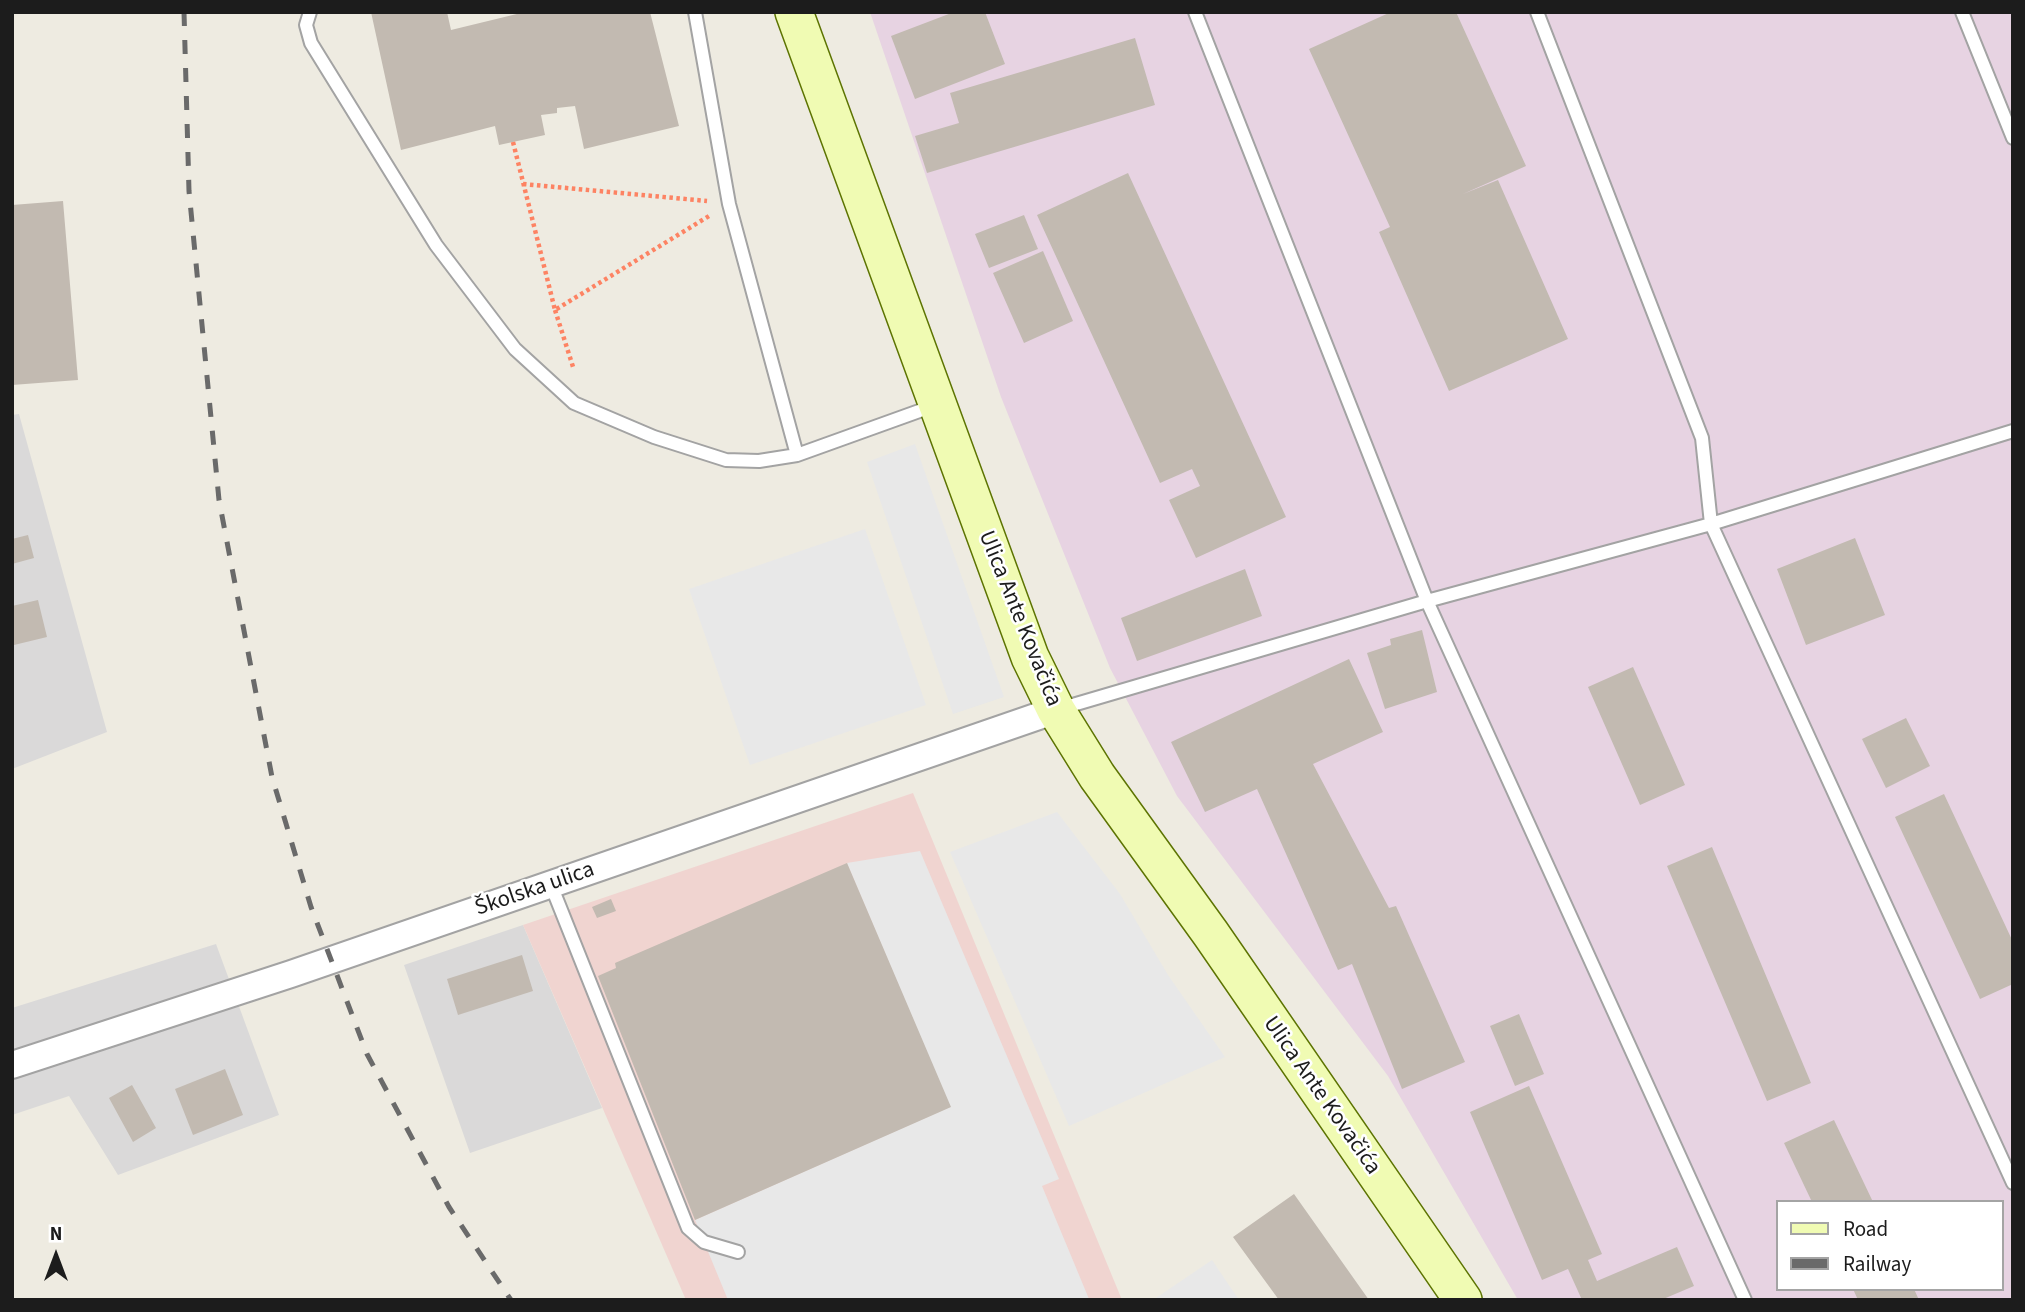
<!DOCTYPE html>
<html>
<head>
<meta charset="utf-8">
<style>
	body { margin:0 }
	#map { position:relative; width:2025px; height:1312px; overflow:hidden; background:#eeebe1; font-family:"Source Sans 3",sans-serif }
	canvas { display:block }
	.frame { position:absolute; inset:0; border:14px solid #1c1c1c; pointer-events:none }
	.legend { position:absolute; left:1776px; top:1200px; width:228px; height:91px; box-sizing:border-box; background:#fff; border:2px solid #a4a4a4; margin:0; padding:9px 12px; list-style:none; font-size:21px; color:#1c1c1c }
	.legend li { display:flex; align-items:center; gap:14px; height:35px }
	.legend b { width:35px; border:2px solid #a4a4a4 }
	.north { position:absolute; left:21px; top:1221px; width:70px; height:70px; -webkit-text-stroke:5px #fff; paint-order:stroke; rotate:0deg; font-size:19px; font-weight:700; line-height:28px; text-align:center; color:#1c1c1c }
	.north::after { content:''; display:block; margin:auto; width:24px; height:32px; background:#1c1c1c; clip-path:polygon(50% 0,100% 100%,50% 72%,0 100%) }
</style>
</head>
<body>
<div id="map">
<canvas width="2025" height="1312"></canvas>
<div class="frame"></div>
<ul class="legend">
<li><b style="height:9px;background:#f0fbb3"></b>Road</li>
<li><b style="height:9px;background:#6a6a6a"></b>Railway</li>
</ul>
<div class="north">N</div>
</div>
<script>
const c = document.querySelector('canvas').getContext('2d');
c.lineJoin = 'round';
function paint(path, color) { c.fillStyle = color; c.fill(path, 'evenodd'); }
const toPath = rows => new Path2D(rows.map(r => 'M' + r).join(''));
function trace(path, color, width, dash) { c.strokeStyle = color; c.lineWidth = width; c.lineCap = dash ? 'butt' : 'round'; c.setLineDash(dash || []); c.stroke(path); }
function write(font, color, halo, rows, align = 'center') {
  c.font = font + ' "Source Sans 3",sans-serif'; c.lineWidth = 5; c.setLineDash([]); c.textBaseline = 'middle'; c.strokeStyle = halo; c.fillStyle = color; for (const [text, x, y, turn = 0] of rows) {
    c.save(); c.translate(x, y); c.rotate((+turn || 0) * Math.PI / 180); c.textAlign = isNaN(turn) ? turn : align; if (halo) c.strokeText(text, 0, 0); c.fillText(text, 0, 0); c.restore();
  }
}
paint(toPath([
	[19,414,107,732,12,769,12,415],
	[523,925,602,1108,470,1153,404,965],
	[216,944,279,1115,118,1175,69,1096,12,1115,12,1008]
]), '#dad9d9');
paint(toPath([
	[913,793,1122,1300,686,1300,523,925]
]), '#f0d4d0');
paint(toPath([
	[870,12,2013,12,2013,1300,1518,1300,1388,1076,1177,796,1110,668,1001,397],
	[1778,1202,2002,1202,2002,1289,1778,1289]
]), '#e7d3e2');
paint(toPath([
	[915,444,1004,697,953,714,867,462],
	[865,529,926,705,750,765,689,589],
	[1057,812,1120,894,1168,975,1225,1057,1069,1126,950,852],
	[920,851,1059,1179,1042,1186,1089,1299,728,1300,695,1220,950,1107,847,863],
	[1212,1260,1239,1300,1153,1300]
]), '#e8e8e8');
paint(toPath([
	[371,12,447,12,451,30,525,12,650,12,679,126,584,149,575,106,557,108,557,113,541,115,545,135,499,145,495,126,401,150],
	[954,12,985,12,1005,64,915,99,891,36],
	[1391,12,1456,12,1526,166,1463,194,1498,180,1568,339,1449,391,1379,232,1390,227,1309,49],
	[1135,38,1155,105,927,173,915,136,959,123,950,93],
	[1128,173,1286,517,1196,558,1169,500,1200,486,1192,469,1160,483,1037,215],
	[63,201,78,380,12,385,12,205],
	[1024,215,1038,249,989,268,975,234],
	[1043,251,1073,321,1024,343,993,273],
	[28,535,34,558,12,564,12,539],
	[1855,538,1885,615,1806,645,1777,569],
	[1245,569,1262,616,1137,661,1121,618],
	[38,600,47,637,14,645,12,606],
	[1422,630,1437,692,1385,709,1367,653,1391,645,1390,639],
	[1349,659,1383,732,1313,764,1389,908,1396,906,1465,1062,1402,1089,1352,964,1338,970,1257,789,1205,812,1171,742],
	[1633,667,1685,785,1640,805,1588,687],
	[1906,718,1930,766,1886,788,1862,739],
	[1944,794,2013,942,2013,984,1980,999,1895,817],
	[1712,847,1811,1083,1767,1101,1667,866],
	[847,863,951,1107,695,1220,598,976,616,968,615,963],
	[611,899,616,911,597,918,592,907],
	[522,955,533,991,458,1015,447,979],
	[1519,1014,1544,1074,1515,1086,1490,1026],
	[225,1069,243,1115,193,1135,175,1089],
	[132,1085,156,1128,133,1142,109,1098],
	[1529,1086,1602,1254,1588,1260,1597,1281,1677,1247,1694,1286,1661,1300,1582,1300,1568,1269,1542,1280,1470,1112],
	[1834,1120,1873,1202,1812,1202,1784,1143],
	[1294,1194,1369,1300,1279,1300,1233,1237],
	[1853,1289,1914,1289,1919,1300,1858,1300]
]), '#c2bab1');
const lane = toPath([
	[310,12,306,25,311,43,436,245,515,349,574,403,654,437,726,460,759,461,797,455,936,405],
	[695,12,729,204,797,455],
	[1195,12,1427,601,1745,1300],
	[1537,12,1702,438,1711,524,2013,1183],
	[1962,12,2013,138],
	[1059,709,1427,601,1711,524,2013,431],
	[551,885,688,1228,704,1242,738,1252]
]);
const street = toPath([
	[12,1065,291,974,1056,710]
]);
const secondary = toPath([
	[794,12,1030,657,1056,710,1097,776,1211,934,1463,1300]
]);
trace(lane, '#a3a3a3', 16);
trace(street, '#a3a3a3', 30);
trace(secondary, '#5d7402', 40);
trace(toPath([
	[513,142,555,310,709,216],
	[523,184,707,201],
	[555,310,574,370]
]), '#fd8363', 4.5, [3.5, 3.5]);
trace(lane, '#fff', 12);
trace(street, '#fff', 26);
trace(secondary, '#f0fbb3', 37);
trace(toPath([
	[184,12,189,191,219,500,272,777,311,907,367,1054,449,1207,511,1300]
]), '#6a6a6a', 5, [14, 14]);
write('23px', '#1c1c1c', '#fff', [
	["Ulica Ante Kovačića",1019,619,68],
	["Školska ulica",535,890,-19],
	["Ulica Ante Kovačića",1321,1096,55]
]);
</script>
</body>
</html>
